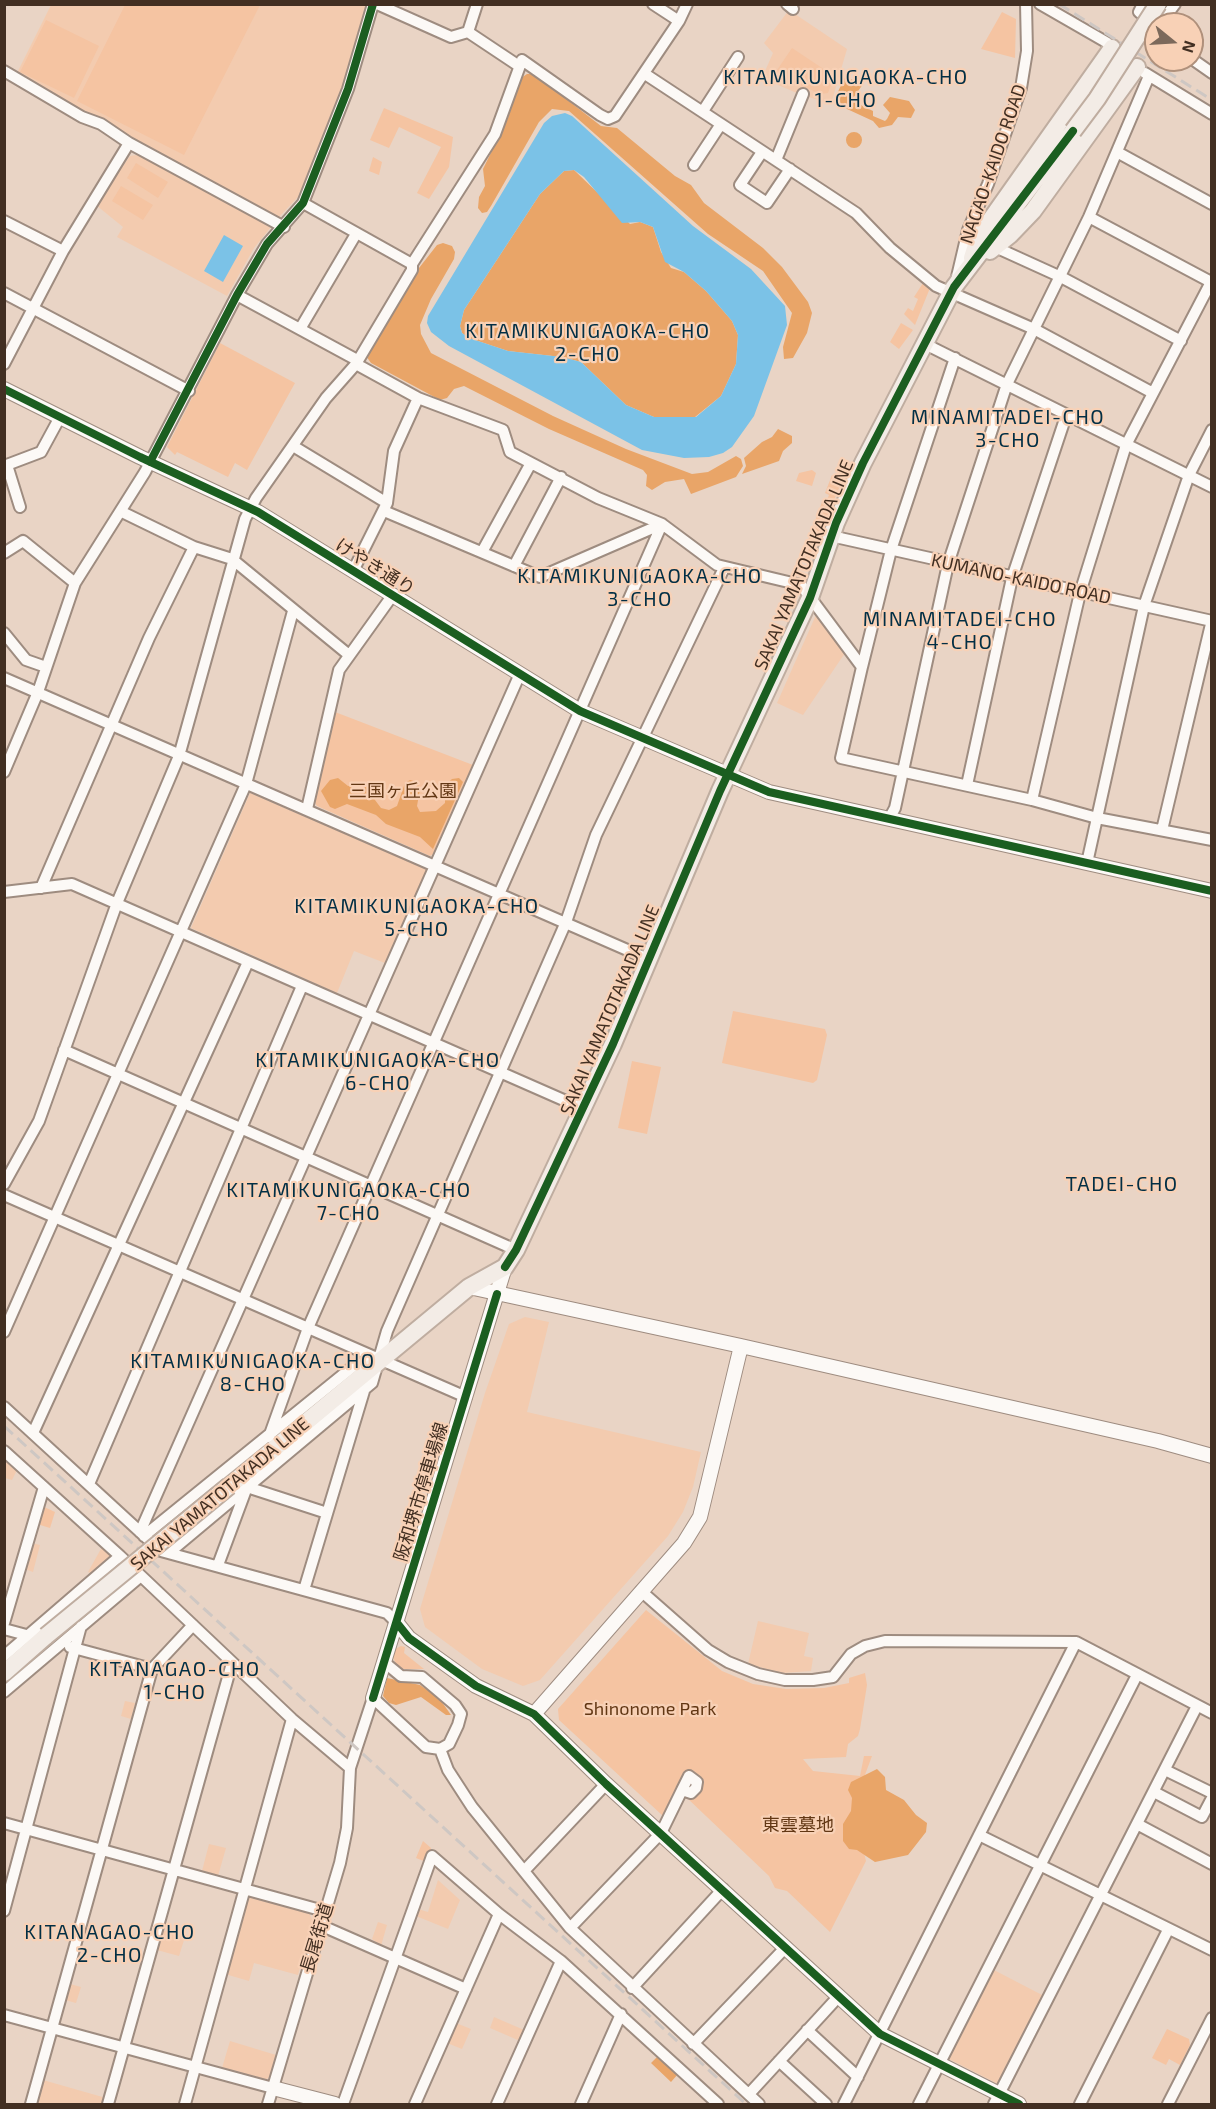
<!DOCTYPE html>
<html>
<head>
<meta charset="utf-8">
<style>
	body { margin:0 }
	#map { position:relative; width:1216px; height:2109px; overflow:hidden; background:#e9d4c5; font-family:"Exo 2",sans-serif }
	canvas { display:block }
	.frame { position:absolute; inset:0; border:6px solid #422f22; pointer-events:none }
	.north { position:absolute; left:1144px; top:12px; width:60px; height:60px; box-sizing:border-box; background:#f8d1b6; border:2px solid #af907b; border-radius:50%; rotate:108deg; font-size:16px; font-weight:700; line-height:24px; text-align:center; color:#422f22 }
	.north::after { content:''; display:block; margin:auto; width:21px; height:27px; background:#7c695b; clip-path:polygon(50% 0,100% 100%,50% 72%,0 100%) }
</style>
</head>
<body>
<div id="map">
<canvas width="1216" height="2109"></canvas>
<div class="frame"></div>
<div class="north">N</div>
</div>
<script>
const c = document.querySelector('canvas').getContext('2d');
c.lineJoin = 'round';
function paint(path, color) { c.fillStyle = color; c.fill(path, 'evenodd'); }
const toPath = rows => new Path2D(rows.map(r => 'M' + r).join(''));
function trace(path, color, width, dash) { c.strokeStyle = color; c.lineWidth = width; c.lineCap = dash ? 'butt' : 'round'; c.setLineDash(dash || []); c.stroke(path); }
function write(font, color, halo, rows, align = 'center') {
  c.font = font + ' "Exo 2","Noto Sans JP",sans-serif'; c.lineWidth = 4.5; c.setLineDash([]); c.textBaseline = 'middle'; c.strokeStyle = halo; c.fillStyle = color; for (const [text, x, y, turn = 0] of rows) {
    c.save(); c.translate(x, y); c.rotate((+turn || 0) * Math.PI / 180); c.textAlign = isNaN(turn) ? turn : align; if (halo) c.strokeText(text, 0, 0); c.fillText(text, 0, 0); c.restore();
  }
}
paint(toPath([
	[51,5,366,5,344,89,298,197,278,218,85,115,17,73],
	[789,10,847,49,831,104,799,94,762,78,773,53,764,43],
	[137,155,196,184,271,227,254,248,227,296,117,237,123,227,96,205,130,156],
	[816,615,845,653,803,715,777,703],
	[250,793,427,869,385,963,354,951,337,993,191,928],
	[525,1317,549,1322,527,1412,701,1452,693,1487,683,1512,668,1536,540,1680,523,1686,482,1669,425,1627,420,1609,485,1393,509,1324],
	[7,1461,17,1470,12,1480,5,1478,5,1464],
	[32,1543,40,1545,33,1572,25,1569],
	[102,1547,114,1558,95,1575,88,1572],
	[758,1621,809,1633,804,1656,813,1658,811,1671,782,1673,748,1664],
	[125,1701,135,1703,131,1719,121,1716],
	[209,1844,226,1848,218,1876,202,1871],
	[438,1880,460,1900,448,1929,416,1916,418,1909,428,1912],
	[248,1894,308,1911,313,1921,298,1975,254,1963,249,1981,225,1974],
	[378,1922,387,1925,381,1946,372,1939],
	[162,1930,185,1937,179,1956,157,1950],
	[992,1969,1044,1996,1000,2085,947,2058],
	[70,1984,81,1987,76,2003,65,2000],
	[494,2017,524,2030,520,2041,490,2028],
	[456,2023,471,2029,462,2049,447,2043],
	[230,2041,276,2055,270,2077,265,2080,222,2068],
	[43,2080,106,2098,104,2104,36,2104]
]), '#f3cbaf');
paint(toPath([
	[125,5,260,5,184,155,77,101],
	[1002,12,1016,19,1015,58,981,49],
	[46,20,99,46,74,98,20,72],
	[792,48,834,76,828,93,820,94,775,73],
	[384,108,453,137,449,167,429,199,417,193,441,147,399,127,389,148,370,140],
	[373,157,382,162,379,175,369,171],
	[136,163,168,182,158,198,127,178],
	[121,186,153,205,143,220,112,201],
	[923,283,930,288,915,325,904,314,908,308,913,311,918,299,914,297],
	[901,323,913,330,899,349,890,342],
	[220,343,295,383,247,470,235,463,228,477,177,452,175,455,167,447],
	[812,470,816,473,812,486,796,481,799,473],
	[832,475,843,479,808,562,804,561,810,545,807,543,822,502,826,502,829,495,825,493],
	[335,712,473,765,433,854,430,856,317,806,315,803],
	[733,1011,825,1029,827,1035,817,1080,813,1083,722,1063],
	[632,1061,661,1067,647,1134,618,1128],
	[42,1506,55,1512,50,1528,37,1524],
	[646,1610,722,1671,753,1684,786,1689,824,1688,849,1683,849,1678,865,1673,867,1685,860,1729,858,1736,848,1744,846,1757,803,1759,813,1771,860,1776,864,1756,872,1756,853,1807,866,1861,830,1932,787,1891,775,1888,769,1876,686,1797,699,1794,702,1789,700,1777,686,1770,663,1816,559,1720,558,1709],
	[401,1646,405,1647,404,1653,424,1669,404,1669,396,1665,393,1657,395,1649],
	[423,1841,431,1848,426,1862,416,1858],
	[1167,2029,1189,2039,1190,2045,1180,2065,1169,2059,1166,2065,1152,2058]
]), '#f5c4a2');
paint(toPath([
	[527,74,534,74,601,126,617,128,675,176,691,185,704,203,763,248,782,267,808,302,812,313,807,333,793,358,784,359,783,347,792,313,763,271,708,234,569,111,552,109,539,122,491,206,487,212,482,213,478,208,479,197,485,186,483,169,508,118,521,78],
	[845,77,863,84,854,97,855,102,873,111,873,116,885,121,887,119,890,113,883,105,890,97,909,101,915,110,911,118,898,117,892,125,879,128,873,121,847,109,835,98],
	'846 140a8 8 0 1 1 16 0a8 8 0 1 1-16 0Z',
	[574,170,630,224,640,222,653,227,661,252,671,268,684,272,706,291,732,321,738,335,736,364,721,396,695,417,654,417,626,405,581,362,562,357,508,351,469,338,462,333,460,326,464,310,540,194,564,171],
	[443,243,452,246,455,252,454,259,431,299,420,325,421,334,431,353,553,416,626,449,692,474,708,472,736,456,741,459,743,466,736,477,691,494,684,479,665,482,652,490,646,486,647,475,643,470,549,429,464,386,454,389,447,398,440,400,371,363,366,356,378,331,419,268,437,245],
	[778,429,792,436,792,443,783,451,779,461,742,474,746,466,744,458,762,442,772,437],
	[338,778,348,786,369,783,374,790,372,796,381,808,389,810,397,806,405,783,410,780,417,782,420,789,417,806,420,812,436,811,445,803,445,785,452,779,459,778,463,782,433,849,420,837,386,824,376,815,347,804,335,809,330,807,321,791,330,780],
	[387,1678,420,1685,439,1698,451,1715,446,1715,421,1697,396,1705,389,1703,383,1696],
	[877,1769,885,1777,886,1790,904,1800,916,1815,927,1823,926,1832,908,1855,875,1862,857,1850,849,1849,843,1841,843,1824,851,1811,852,1798,848,1790,851,1782],
	[658,2056,678,2074,671,2082,651,2063]
]), '#e9a568');
paint(toPath([
	[565,113,572,116,693,226,751,269,785,306,787,325,754,416,732,447,723,453,709,457,684,458,642,450,449,346,431,332,427,323,428,316,544,123,552,116],
	[574,170,584,177,622,223,640,222,653,227,665,262,684,272,706,291,732,321,738,335,736,364,721,396,696,417,654,417,626,405,581,362,562,357,508,351,469,338,462,333,460,326,464,310,540,194,564,171],
	[224,235,243,246,223,282,204,271]
]), '#7bc2e7');
const minor = toPath([
	[377,4,451,37,468,32,477,4],
	[653,4,679,21,615,116,608,119,600,115,522,60,495,134,412,264,412,270,356,364,418,398,503,430,510,452,598,498,662,524,717,565,801,585,862,667,841,758,1032,800,1097,818,1212,840],
	[787,4,793,9],
	[1040,4,1106,42,1116,51],
	[1143,4,1139,12,1158,24],
	[679,21,687,4],
	[1160,24,1175,4],
	[468,32,519,66],
	[1192,59,1212,73],
	[4,71,82,117,101,124,129,143,284,227],
	[1145,73,1212,114],
	[645,74,856,213,890,248,936,286,1034,329,1153,393],
	[703,111,738,57],
	[762,152,740,185,767,203,790,169],
	[1117,152,1212,204],
	[776,160,803,94],
	[694,165,721,124],
	[303,203,412,264],
	[1089,217,1211,282],
	[4,221,63,251],
	[995,247,1061,277,1181,341],
	[956,281,968,230,988,184,1021,88,1027,51,1026,4],
	[4,293,189,391],
	[237,295,357,360],
	[300,329,356,234],
	[925,344,1212,487],
	[4,364,63,251,129,143],
	[293,446,387,503],
	[7,465,20,507],
	[4,466,41,452,60,417],
	[384,511,540,577,662,524],
	[122,512,194,547,232,559,349,655],
	[831,536,1212,621],
	[482,552,531,463],
	[4,553,23,541,75,583],
	[514,566,561,477],
	[353,571,387,503,394,451,418,398],
	[4,633,26,660,46,667],
	[862,667,891,550,955,358],
	[4,678,648,959],
	[4,772,38,692,75,583,145,472,237,295,267,244,303,203,348,89,373,4],
	[967,785,1012,578,1066,416],
	[1032,800,1080,593,1126,445,1212,280],
	[307,809,339,670,392,596],
	[889,819,895,808,948,564,1007,384,1089,217,1149,76],
	[1162,830,1212,620],
	[1087,863,1144,606,1189,475,1212,430],
	[41,888,149,638,194,547],
	[4,892,72,884,584,1109],
	[64,1050,516,1250],
	[4,1184,39,1121,117,903,179,756,245,519,256,498,326,398,356,364],
	[4,1195,466,1397],
	[4,1332,246,784,293,611],
	[4,1407,161,1551,387,1613,397,1623],
	[33,1433,248,962],
	[269,1437,308,1328,662,524],
	[4,1451,120,1556,292,1719,350,1768],
	[89,1484,302,986],
	[140,1532,519,676],
	[144,1536,355,1365,377,1361],
	[170,1552,372,1383,387,1331,566,922,596,835,724,568],
	[218,1565,247,1487,327,1513],
	[304,1590,364,1391],
	[641,1591,708,1650,728,1662,758,1674,785,1680,813,1680,833,1677,851,1654,865,1646,885,1641,1076,1642,1212,1713],
	[4,1623,44,1487],
	[4,1629,30,1636],
	[70,1647,152,1669],
	[4,1656,120,1556],
	[4,1692,141,1576],
	[440,1749,448,1770,472,1807,570,1928,759,2104],
	[1165,1770,1212,1793],
	[1154,1792,1202,1817,1212,1798],
	[4,1823,324,1911],
	[1137,1824,1212,1864],
	[979,1835,1212,1950],
	[524,1871,606,1784],
	[4,1911,81,1626],
	[320,1925,466,1989],
	[570,1928,661,1833,682,1790,691,1793,696,1788,697,1782,689,1776,682,1790],
	[632,1988,723,1889],
	[4,2015,273,2088],
	[807,2030,858,2077],
	[693,2044,786,1947],
	[779,2061,826,2104],
	[749,2094,839,1996],
	[31,2104,152,1669,193,1625],
	[108,2104,232,1663],
	[185,2104,292,1719],
	[268,2104,340,1863,347,1828,350,1768,373,1698,426,1747,440,1749,449,1744,458,1725,461,1714,455,1705,422,1677,401,1676,384,1662],
	[343,2104,432,1856,499,1914,561,1961,718,2104],
	[415,2104,499,1914],
	[497,2104,561,1961],
	[581,2104,621,2014],
	[844,2104,1076,1642],
	[919,2104,1137,1675],
	[994,2104,1197,1706],
	[1080,2104,1168,1930],
	[1168,2104,1212,2018]
]);
const tertiary = toPath([
	[4,389,140,457,258,512,580,711,769,792,1212,891],
	[469,1287,741,1346,1158,1441,1212,1456],
	[397,1623,409,1638,476,1686,534,1714,606,1784,880,2034,1019,2104],
	[373,1698,505,1267],
	[534,1714,684,1543,700,1517,741,1346],
	[273,2088,335,2104]
]);
const primary = toPath([
	[990,251,1010,235,1033,211,1137,67],
	[972,258,979,236,1112,48],
	[229,1486,469,1287,505,1267,516,1250,613,1044,720,791,810,598,836,523,863,463,954,287,1073,131],
	[4,1673,46,1636]
]);
trace(minor, '#9e8c80', 14);
trace(tertiary, '#9e8c80', 16);
trace(primary, '#bfada0', 20);
trace(minor, '#fcf9f6', 10);
trace(tertiary, '#fcf9f6', 14);
trace(primary, '#f3ece6', 16);
trace(toPath([
	[1059,4,1212,100],
	[4,1426,746,2104]
]), '#cec7c3', 3, [12, 6]);
const primaryBridge = toPath([
	[1073,131,1097,99,1158,4],
	[46,1636,229,1486]
]);
trace(primaryBridge, '#bfada0', 20, []);
trace(primaryBridge, '#f3ece6', 16);
trace(toPath([
	[4,389,140,457,258,512,580,711,769,792,1212,891],
	[150,462,237,295,267,244,303,203,348,89,373,4],
	[505,1267,516,1250,613,1044,720,791,810,598,836,523,863,463,954,287,1073,131],
	[397,1623,409,1638,476,1686,534,1714,606,1784,880,2034,1019,2104],
	[373,1698,497,1294]
]), '#1b5e20', 8);
write('18px', '#422f22', '#f8d1b6', [
	["NAGAO-KAIDO ROAD",993,164,-71],
	["SAKAI YAMATOTAKADA LINE",804,565,-67],
	["けやき通り",375,567,32],
	["KUMANO-KAIDO ROAD",1021,579,12],
	["SAKAI YAMATOTAKADA LINE",610,1010,-67],
	["阪和堺市停車場線",421,1492,-73],
	["SAKAI YAMATOTAKADA LINE",220,1494,-40],
	["長尾街道",317,1938,-73]
]);
write('18px', '#623714', '#f8d1b6', [
	["三国ヶ丘公園",403,791],
	["Shinonome Park",650,1709],
	["東雲墓地",798,1825]
]);
c.letterSpacing = '1.5px';
write('20px', '#022f45', '#f8d1b6', [
	["KITAMIKUNIGAOKA-CHO",846,77],
	["1-CHO",846,100],
	["KITAMIKUNIGAOKA-CHO",588,331],
	["2-CHO",588,354],
	["MINAMITADEI-CHO",1008,417],
	["3-CHO",1008,440],
	["KITAMIKUNIGAOKA-CHO",640,576],
	["3-CHO",640,599],
	["MINAMITADEI-CHO",960,619],
	["4-CHO",960,642],
	["KITAMIKUNIGAOKA-CHO",417,906],
	["5-CHO",417,929],
	["KITAMIKUNIGAOKA-CHO",378,1060],
	["6-CHO",378,1083],
	["TADEI-CHO",1122,1184],
	["KITAMIKUNIGAOKA-CHO",349,1190],
	["7-CHO",349,1213],
	["KITAMIKUNIGAOKA-CHO",253,1361],
	["8-CHO",253,1384],
	["KITANAGAO-CHO",175,1669],
	["1-CHO",175,1692],
	["KITANAGAO-CHO",110,1932],
	["2-CHO",110,1955]
]);
c.letterSpacing = '0px';
</script>
</body>
</html>
